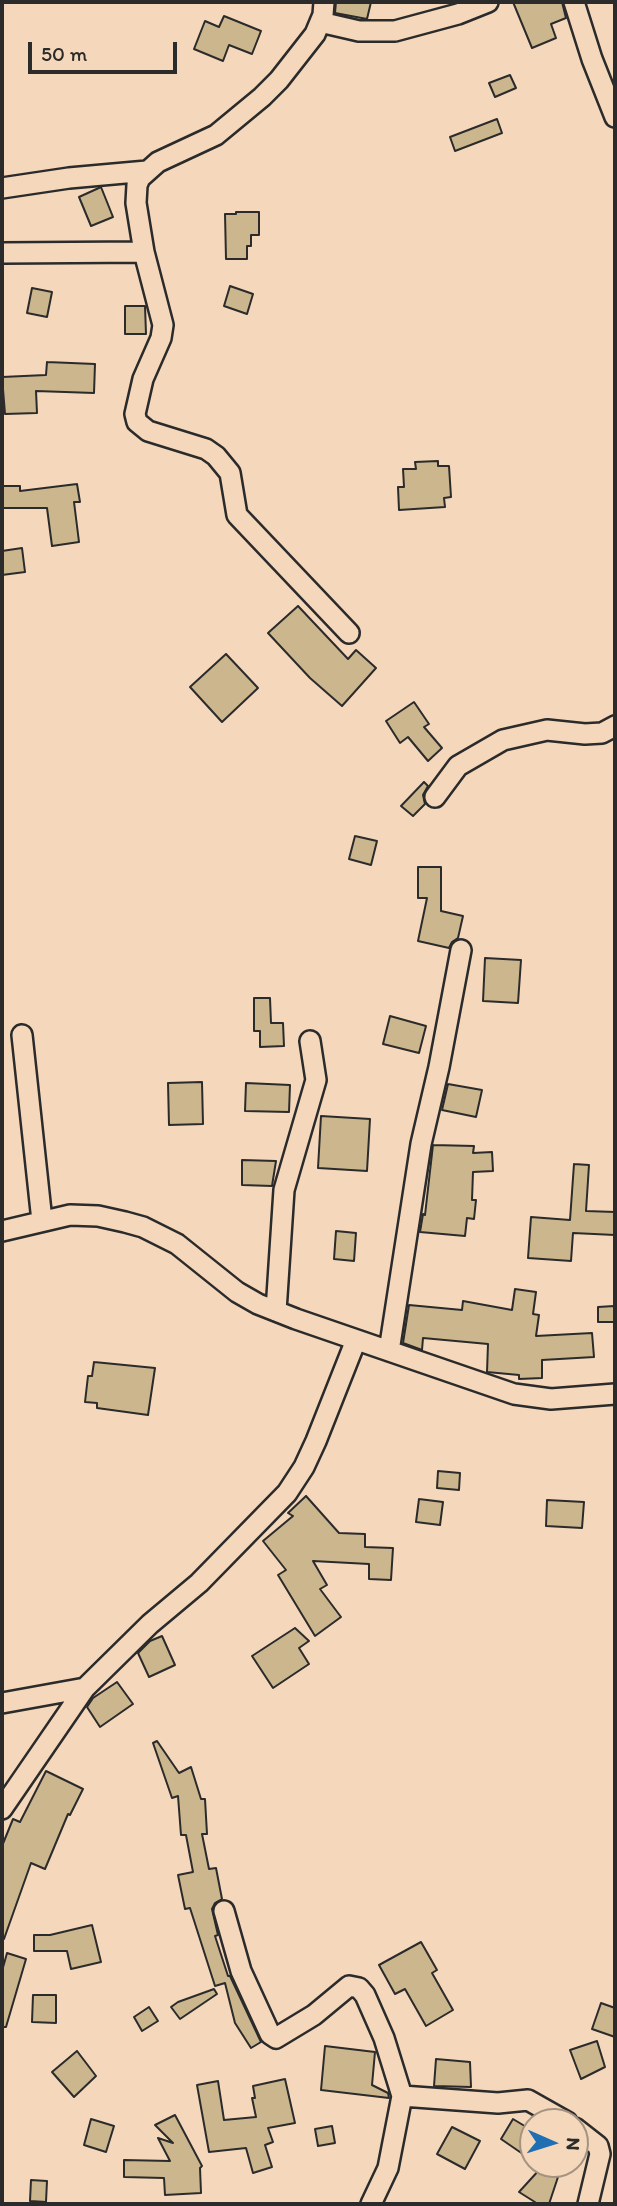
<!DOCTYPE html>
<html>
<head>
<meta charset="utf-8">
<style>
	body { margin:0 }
	#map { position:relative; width:617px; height:2206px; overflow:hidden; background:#f5d8bb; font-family:Itim,sans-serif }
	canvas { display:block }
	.frame { position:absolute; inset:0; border:4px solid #2b2b2b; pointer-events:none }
	.north { position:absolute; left:519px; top:2108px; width:70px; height:70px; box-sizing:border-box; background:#f5d8bb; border:2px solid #a49381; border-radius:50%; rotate:93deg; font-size:19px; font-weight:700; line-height:28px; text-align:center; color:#2b2b2b }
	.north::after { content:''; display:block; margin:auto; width:24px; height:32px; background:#1f6fb2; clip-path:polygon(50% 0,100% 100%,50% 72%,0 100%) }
	.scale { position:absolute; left:28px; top:42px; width:149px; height:32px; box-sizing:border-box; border:4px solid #2b2b2b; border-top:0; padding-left:9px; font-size:21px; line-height:24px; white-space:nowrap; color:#2b2b2b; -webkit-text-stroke:5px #f5d8bb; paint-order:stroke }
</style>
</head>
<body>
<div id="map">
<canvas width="617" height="2206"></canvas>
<div class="frame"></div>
<div class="north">N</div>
<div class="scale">50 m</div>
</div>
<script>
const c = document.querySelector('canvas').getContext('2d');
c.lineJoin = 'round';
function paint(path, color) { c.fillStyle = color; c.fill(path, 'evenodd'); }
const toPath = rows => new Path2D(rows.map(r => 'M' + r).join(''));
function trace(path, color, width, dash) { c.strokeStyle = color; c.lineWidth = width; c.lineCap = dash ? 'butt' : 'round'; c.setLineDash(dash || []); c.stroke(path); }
const building = toPath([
	[336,2,371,2,367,19,335,13,336,2],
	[513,2,562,2,566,18,551,24,556,38,532,48,513,2],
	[224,16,261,31,252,54,229,45,223,61,194,49,205,21,219,27,224,16],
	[510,75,516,88,495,97,489,83,510,75],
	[497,119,502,133,455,151,450,137,497,119],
	[101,187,113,217,91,226,79,197,101,187],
	[236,212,259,212,259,235,251,235,251,246,247,246,247,259,226,259,225,214,236,214,236,212],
	[230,286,253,294,247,314,224,306,230,286],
	[32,288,52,292,47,317,27,313,32,288],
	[125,306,145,306,146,334,125,334,125,306],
	[47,362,95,364,94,393,36,391,37,413,5,414,2,377,46,375,47,362],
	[438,461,438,466,449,466,451,497,444,498,445,507,399,510,398,487,404,487,403,469,416,469,415,462,438,461],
	[77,484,80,502,74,502,79,542,52,546,47,508,2,508,2,486,20,486,20,491,77,484],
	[22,548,25,572,2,575,2,551,22,548],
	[298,606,348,659,356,650,376,668,342,706,310,678,268,633,298,606],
	[226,654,258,688,222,722,190,687,226,654],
	[414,702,429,724,424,727,442,748,428,761,408,737,400,743,386,721,414,702],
	[424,782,428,786,423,795,425,804,413,816,401,806,424,782],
	[355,836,377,841,371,865,349,859,355,836],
	[418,867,441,867,441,911,463,916,458,938,452,942,449,948,418,941,427,898,418,898,418,867],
	[485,958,521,960,518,1003,483,1001,485,958],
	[254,998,270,998,271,1023,283,1023,284,1046,260,1047,260,1031,254,1031,254,998],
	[390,1016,426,1026,419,1053,383,1044,390,1016],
	[202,1082,203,1124,169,1125,168,1083,202,1082],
	[246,1083,290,1085,289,1112,245,1111,246,1083],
	[448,1084,482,1090,476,1117,442,1110,448,1084],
	[321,1116,370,1119,367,1171,318,1168,321,1116],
	[433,1145,474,1146,473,1153,492,1152,493,1171,473,1172,472,1200,476,1200,474,1219,467,1218,465,1236,420,1232,423,1214,425,1215,433,1145],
	[242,1160,276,1161,272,1186,242,1185,242,1160],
	[574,1164,589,1165,586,1211,615,1212,615,1235,573,1233,571,1261,528,1258,531,1217,570,1220,574,1164],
	[336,1231,356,1233,354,1261,334,1259,336,1231],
	[515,1289,536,1292,533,1314,539,1315,536,1336,592,1333,594,1357,542,1360,542,1378,519,1379,519,1375,487,1372,488,1344,423,1338,422,1350,403,1343,409,1305,462,1310,463,1301,512,1310,515,1289],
	[614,1306,614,1322,598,1322,598,1307,614,1306],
	[94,1362,155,1368,148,1415,97,1408,97,1403,85,1402,88,1376,92,1376,94,1362],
	[438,1471,460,1473,459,1490,437,1488,438,1471],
	[306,1496,339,1533,365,1534,365,1547,393,1548,391,1580,369,1579,369,1564,313,1561,327,1585,320,1589,341,1617,315,1636,278,1575,286,1570,263,1541,293,1516,288,1513,306,1496],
	[419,1499,443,1502,440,1525,416,1522,419,1499],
	[547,1500,584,1502,582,1528,546,1526,547,1500],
	[295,1628,309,1641,299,1648,309,1664,273,1688,252,1656,295,1628],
	[162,1636,175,1665,149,1677,138,1653,150,1641,162,1636],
	[117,1682,133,1704,100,1727,87,1707,93,1698,117,1682],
	[157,1741,179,1773,191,1767,201,1799,205,1799,207,1834,202,1834,209,1869,216,1868,222,1899,215,1903,212,1909,218,1935,215,1936,228,1976,230,1976,261,2042,251,2048,235,2023,225,1983,215,1986,190,1908,185,1909,178,1875,193,1872,186,1835,181,1835,178,1796,172,1798,153,1743,157,1741],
	[46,1771,83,1789,70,1815,68,1814,45,1869,31,1863,4,1939,2,1938,2,1846,13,1819,20,1822,46,1771],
	[92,1925,101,1962,71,1969,67,1951,34,1951,34,1935,50,1935,92,1925],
	[421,1942,437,1970,432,1973,453,2010,426,2026,405,1989,395,1994,379,1965,421,1942],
	[7,1953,26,1959,6,2027,2,2027,2,1971,7,1953],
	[214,1989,217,1994,180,2019,171,2007,178,2002,214,1989],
	[33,1995,56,1995,56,2023,32,2022,33,1995],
	[601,2003,615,2008,615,2037,592,2029,601,2003],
	[149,2007,158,2021,142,2031,134,2017,149,2007],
	[597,2041,605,2067,581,2079,570,2050,597,2041],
	[325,2046,375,2052,372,2085,388,2093,389,2098,321,2090,325,2046],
	[77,2051,96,2076,74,2097,52,2072,77,2051],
	[436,2059,470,2062,471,2087,434,2086,436,2059],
	[285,2079,295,2123,268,2128,273,2142,265,2145,272,2167,253,2173,246,2148,209,2152,197,2085,218,2081,224,2120,256,2117,252,2098,255,2098,253,2086,285,2079],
	[175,2115,202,2166,200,2168,201,2193,165,2195,164,2178,124,2177,124,2160,170,2161,158,2138,173,2143,155,2125,175,2115],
	[91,2119,114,2126,106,2152,84,2145,91,2119],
	[513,2119,533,2131,533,2161,501,2139,513,2119],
	[332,2126,335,2143,318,2146,315,2129,332,2126],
	[452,2127,480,2141,465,2169,437,2154,452,2127],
	[540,2169,558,2177,549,2204,538,2204,519,2192,540,2169],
	[31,2180,47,2181,46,2202,30,2201,31,2180]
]);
paint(building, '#ccb68d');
trace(building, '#2b2b2b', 2);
const street = toPath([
	[324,2,323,15,315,34,279,80,262,97,216,135,158,162,140,178,137,185,136,203,144,252,163,325,161,338,143,379,135,414,137,422,148,431,206,449,216,456,230,473,237,515,349,633],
	[574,2,592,59,615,117],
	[320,22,359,31,395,31,458,14,488,2],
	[2,188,69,178,147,171],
	[2,253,144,252],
	[435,797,458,766,503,740,547,730,585,734,602,733,615,726],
	[22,1035,42,1221],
	[2,1231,70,1215,98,1216,125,1222,143,1227,177,1244,237,1292,258,1304,296,1319,514,1394,551,1399,615,1394],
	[276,1311,284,1190,316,1080,310,1041],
	[389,1351,421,1144,439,1067,461,950],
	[2,1703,85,1688],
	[2,1809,85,1688,150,1624,199,1583,287,1493,304,1467,316,1441,356,1340],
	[224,1911,241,1971,270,2034,276,2038,314,2015,349,1986,359,1988,365,1995,384,2038,402,2096,498,2103,528,2100,567,2122],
	[575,2128,598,2146,600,2154,588,2204],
	[371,2204,388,2168,402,2096]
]);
trace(street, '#2b2b2b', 24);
trace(street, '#f5d8bb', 19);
</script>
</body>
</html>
